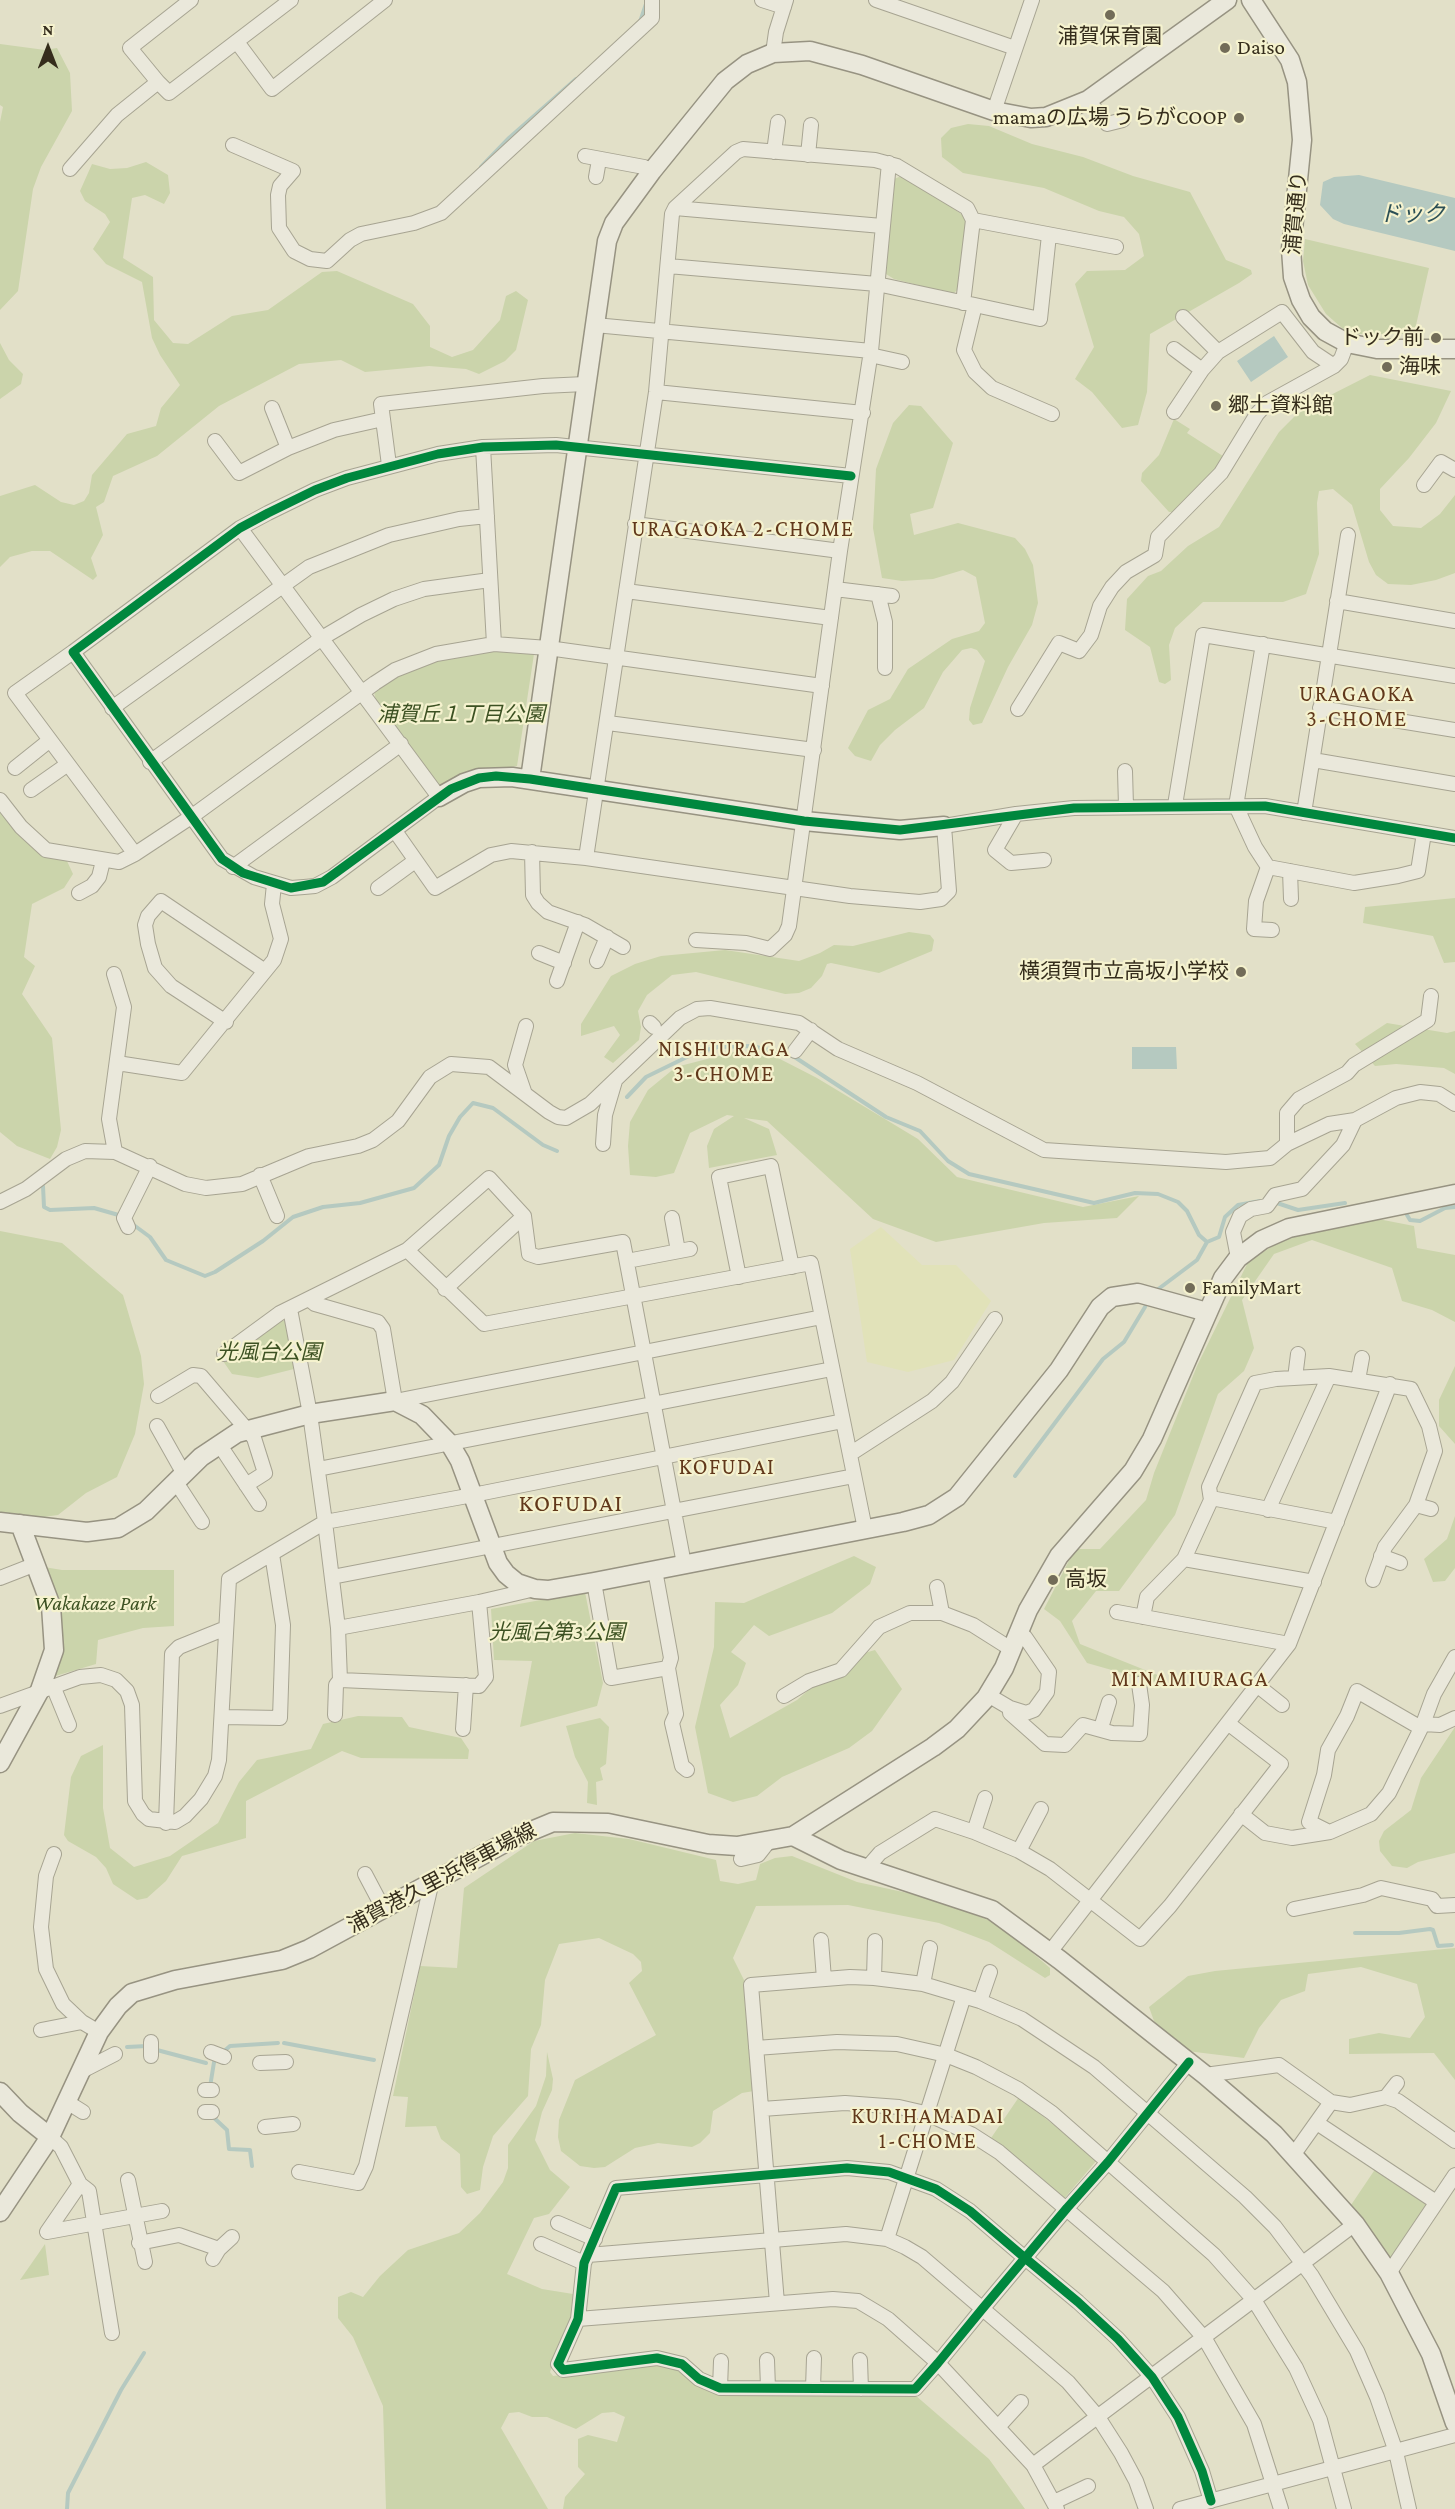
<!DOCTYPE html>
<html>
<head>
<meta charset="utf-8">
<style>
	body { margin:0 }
	#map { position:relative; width:1455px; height:2509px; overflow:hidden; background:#e2e0c8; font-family:"Crimson Pro",serif }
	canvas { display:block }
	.north { position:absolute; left:18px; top:18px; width:60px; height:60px; -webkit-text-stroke:4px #f5f2ce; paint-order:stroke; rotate:0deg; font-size:16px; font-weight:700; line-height:24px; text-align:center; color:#352d1c }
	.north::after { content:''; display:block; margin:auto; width:21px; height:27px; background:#352d1c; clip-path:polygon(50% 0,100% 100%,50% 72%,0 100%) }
</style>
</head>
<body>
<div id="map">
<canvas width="1455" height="2509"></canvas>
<div class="north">N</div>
</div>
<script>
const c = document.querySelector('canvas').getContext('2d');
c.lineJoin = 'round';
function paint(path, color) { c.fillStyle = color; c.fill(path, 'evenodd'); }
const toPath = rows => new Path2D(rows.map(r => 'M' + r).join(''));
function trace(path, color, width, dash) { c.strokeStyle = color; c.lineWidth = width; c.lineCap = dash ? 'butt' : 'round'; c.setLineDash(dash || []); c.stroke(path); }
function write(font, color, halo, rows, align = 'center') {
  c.font = font + ' "Crimson Pro","Noto Sans JP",serif'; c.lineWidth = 4.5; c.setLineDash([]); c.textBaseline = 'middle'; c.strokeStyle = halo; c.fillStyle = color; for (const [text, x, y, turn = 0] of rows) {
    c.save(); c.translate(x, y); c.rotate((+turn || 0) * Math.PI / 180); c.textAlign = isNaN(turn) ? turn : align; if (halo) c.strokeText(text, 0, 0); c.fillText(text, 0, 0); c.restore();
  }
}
paint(toPath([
	[881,1227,922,1265,956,1265,991,1301,954,1360,908,1372,867,1362,850,1249]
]), '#e1e2b9');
paint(toPath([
	[0,44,45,50,57,48,70,73,72,111,41,167,33,189,18,291,0,310,0,122,3,107,0,105],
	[968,124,989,126,1032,144,1083,157,1133,176,1190,192,1226,260,1251,270,1252,274,1239,283,1150,334,1147,392,1138,425,1122,428,1092,392,1075,379,1094,347,1075,284,1087,271,1125,270,1144,256,1139,234,1124,217,1099,211,1044,188,963,173,942,157,941,138,951,128],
	[146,162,168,175,170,193,164,204,145,195,132,198,123,258,153,277,154,320,173,343,188,344,232,316,268,310,322,272,337,271,413,304,430,326,430,347,452,357,473,350,500,320,506,296,516,291,528,300,516,350,505,361,479,374,466,369,429,366,365,372,341,360,299,364,219,406,157,456,113,476,104,502,96,507,103,535,91,558,97,576,93,580,50,551,32,551,10,557,0,567,0,496,35,485,61,502,74,505,84,501,89,493,92,475,127,434,156,426,161,408,180,385,160,355,152,338,142,282,106,264,93,249,110,222,105,214,85,201,80,191,92,164,110,169,127,168],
	[904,175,967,218,959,288,953,294,894,279,886,274,894,179],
	[1305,239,1429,268,1414,334,1357,334,1342,328,1326,314,1308,285,1303,261],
	[0,343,9,360,23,374,21,384,0,399],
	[1370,375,1451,391,1436,423,1409,458,1380,489,1380,510,1393,526,1421,528,1440,514,1455,495,1455,573,1436,580,1411,585,1388,584,1376,575,1369,562,1352,505,1333,489,1319,491,1317,503,1319,554,1306,594,1283,602,1203,602,1175,628,1169,645,1171,680,1165,684,1159,682,1150,647,1125,630,1127,599,1148,576,1161,571,1188,546,1219,527,1279,432,1294,417,1309,406],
	[909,405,921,406,953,443,933,508,910,514,914,535,958,523,1015,538,1025,549,1033,565,1038,603,1032,625,1008,667,982,723,973,725,969,720,970,708,985,661,977,650,971,648,962,650,943,672,924,708,895,730,880,745,871,761,855,756,848,748,868,710,890,699,908,669,952,639,979,631,985,623,976,577,963,570,933,579,902,581,882,578,873,528,876,469,893,423],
	[1174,419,1190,429,1187,433,1226,458,1221,466,1176,512,1169,512,1141,481,1142,473,1159,455],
	[495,651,534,654,517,766,473,774,440,787,376,702,374,691,407,671,446,656],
	[0,809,38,850,67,861,73,874,64,888,32,904,24,957,35,966,22,994,52,1038,61,1130,57,1147,50,1159,17,1146,0,1132],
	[1455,898,1455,962,1444,963,1433,936,1363,923,1365,907],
	[909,932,930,935,934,940,932,951,879,973,831,963,827,964,822,976,811,988,799,993,785,994,696,972,672,975,647,995,638,1011,641,1027,639,1040,613,1063,604,1057,620,1035,614,1026,581,1036,581,1024,611,976,635,964,661,956,725,950,799,961,820,953,834,945,853,946],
	[1387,1023,1447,1033,1455,1031,1455,1074,1444,1068,1396,1064,1375,1066,1355,1044],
	[734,1052,778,1058,817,1078,918,1139,957,1177,1083,1207,1139,1196,1117,1218,1044,1223,936,1242,873,1219,767,1121,744,1118,769,1129,777,1155,709,1168,707,1146,714,1129,734,1116,727,1115,690,1133,674,1173,656,1177,630,1175,628,1146,630,1122,648,1090,676,1067],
	[1373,1218,1414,1226,1417,1248,1455,1255,1455,1322,1432,1310,1402,1301,1392,1268,1312,1240,1274,1254,1242,1300,1254,1348,1244,1371,1218,1394,1175,1515,1119,1591,1096,1591,1072,1621,1080,1644,1160,1676,1154,1682,1087,1663,1060,1621,1044,1609,1075,1549,1100,1549,1146,1500,1154,1473,1197,1366,1248,1262,1285,1238],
	[0,1231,62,1243,123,1295,141,1356,144,1384,135,1434,117,1477,86,1493,58,1515,36,1518,0,1516],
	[279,1318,286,1322,294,1369,258,1378,232,1374,223,1361],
	[1455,1366,1455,1444,1439,1426,1439,1400],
	[1455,1516,1455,1568,1445,1581,1433,1582,1424,1559,1447,1539],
	[854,1556,876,1567,870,1584,832,1613,769,1636,754,1625,731,1652,746,1663,738,1685,720,1705,730,1738,797,1700,844,1659,875,1650,902,1689,872,1731,849,1748,782,1777,757,1796,733,1802,708,1793,695,1727,714,1647,715,1602,744,1603],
	[44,1567,62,1570,174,1570,174,1626,143,1628,98,1640,96,1664,52,1677,62,1633,60,1603],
	[585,1592,603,1683,597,1706,520,1727,532,1661,494,1660,491,1609],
	[358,1716,402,1717,409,1727,461,1738,469,1750,468,1759,361,1758,342,1751,246,1801,246,1838,182,1856,166,1881,147,1898,137,1900,113,1884,106,1868,96,1857,68,1841,64,1835,71,1777,81,1756,103,1745,103,1808,110,1848,134,1867,170,1856,218,1823,239,1782,257,1760,311,1749,323,1724],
	[600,1718,609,1727,606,1764,600,1768,603,1780,596,1782,597,1805,587,1803,588,1782,575,1757,566,1726],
	[1455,1727,1455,1853,1418,1862,1407,1868,1392,1866,1380,1851,1379,1841,1384,1831,1411,1810,1421,1778],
	[575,1833,629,1839,716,1860,720,1881,738,1884,756,1880,760,1864,775,1858,792,1856,857,1882,926,1897,999,1924,1050,1968,1050,1975,1045,1978,989,1942,939,1923,848,1905,756,1906,733,1958,744,1980,754,2091,742,2093,713,2111,710,2133,700,2143,692,2147,658,2143,635,2148,605,2167,594,2168,580,2166,561,2151,558,2137,559,2120,575,2080,656,2035,629,1983,642,1971,641,1962,633,1954,599,1938,559,1944,545,1980,541,2025,531,2049,528,2096,493,2136,483,2167,480,2190,467,2194,461,2187,460,2154,441,2139,436,2126,405,2127,408,2097,393,2096,420,1966,457,1968,464,1888,534,1841],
	[1455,1948,1455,2080,1434,2053,1349,2054,1349,2039,1379,2033,1410,2038,1425,2017,1417,1984,1361,1967,1308,1974,1305,1991,1281,2000,1259,2028,1244,2058,1187,2051,1154,2021,1149,2007,1188,1976,1215,1971],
	[547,2052,553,2079,552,2090,542,2112,535,2140,550,2170,570,2187,549,2214,534,2218,507,2274,542,2289,573,2294,570,2324,550,2372,553,2376,653,2364,677,2369,696,2383,915,2395,989,2459,1025,2509,563,2509,565,2497,585,2474,578,2467,578,2439,588,2435,617,2442,625,2417,614,2412,602,2413,576,2429,547,2417,532,2417,519,2412,509,2413,501,2428,548,2509,386,2509,383,2406,353,2337,338,2318,338,2297,351,2292,363,2297,380,2276,408,2250,459,2233,480,2213,503,2182,508,2168,508,2145,536,2106,546,2076],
	[1019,2097,1097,2160,1063,2200,989,2141],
	[1376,2168,1425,2201,1426,2206,1390,2259,1351,2205],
	[45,2244,49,2275,20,2280]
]), '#cbd4ab');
paint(toPath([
	[1359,175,1455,198,1455,251,1344,224,1333,219,1320,205,1323,182,1334,177],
	[1274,336,1288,357,1251,382,1237,361],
	[1132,1047,1176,1047,1177,1069,1132,1069]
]), '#b5c9c0');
trace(toPath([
	[640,22,646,4],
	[481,167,509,138,576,79],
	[627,1097,646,1077,695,1053,718,1047,752,1046,793,1056,886,1117,920,1131,948,1161,969,1174,1094,1203,1135,1193,1158,1194,1178,1202,1187,1211,1199,1235,1207,1242,1219,1237,1225,1217,1238,1205,1260,1201],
	[43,1186,44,1207,50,1210,94,1208,122,1216],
	[1274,1202,1298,1210,1345,1203],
	[1404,1210,1410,1220,1420,1221,1445,1208,1455,1207],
	[131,1223,150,1237,166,1260,205,1276,215,1272,263,1241,293,1217,323,1207,360,1203,414,1188,439,1165,449,1136,460,1117,473,1103,493,1108,543,1145,557,1151],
	[1157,1290,1197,1260,1207,1242],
	[1015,1476,1103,1359,1124,1342,1145,1307],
	[1355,1933,1399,1933,1430,1929,1433,1930,1438,1946,1452,1945],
	[284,2043,374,2060],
	[127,2047,147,2046],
	[157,2050,206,2063],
	[222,2053,230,2046,278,2043],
	[210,2087,215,2056],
	[212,2116,227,2130,229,2149,250,2150,252,2166],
	[67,2509,68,2493,121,2390,144,2353]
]), '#b5c9c0', 4);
const street = toPath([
	[762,0,784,7],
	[876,0,1015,48],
	[237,42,272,89,385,0],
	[773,53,776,32,786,0],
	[158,82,130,48,191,0],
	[1088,100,1107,124,1123,120],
	[994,111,1032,0],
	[233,145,293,171,280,186,278,195,279,228,294,251,310,259,327,261,350,240,361,234,414,223,441,213,652,18,652,0],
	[774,152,778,122],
	[808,155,811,125],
	[585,156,644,167,652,171],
	[70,169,117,115,158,82,169,93,291,0],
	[596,177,599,160],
	[675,208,882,226],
	[668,266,877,284,1040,319,1049,235],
	[963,303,973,220],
	[975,305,964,350,975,372,992,388,1052,414],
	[1183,317,1218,352],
	[595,325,871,351],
	[1174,349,1202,370],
	[870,355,902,362],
	[656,392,863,413],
	[272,408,288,448],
	[1174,412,1202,370,1218,352,1282,312,1313,352,1334,366],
	[215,441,239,473,288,448,334,430,383,419],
	[483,447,494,644],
	[389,465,381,404,543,386,585,384],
	[1424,485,1441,462,1455,470],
	[635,524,840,551],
	[240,528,439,797,332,877,315,886,304,887,291,888,254,877,222,859,73,652,240,528,268,513,315,490,347,478,438,454,483,447,556,445,851,476],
	[835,589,892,596],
	[626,591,831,618],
	[878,594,885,622,885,668],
	[1337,601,1455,621],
	[1263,644,1236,806,1255,847,1268,867,1354,883,1398,876,1418,871,1424,833],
	[73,652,15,693,135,854,191,817,375,683,395,670,436,654,494,644,548,648,822,686],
	[112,708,309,567,389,535,459,519,487,516],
	[1320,708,1455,730],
	[1018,709,1059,643,1079,651,1091,635,1100,606,1112,587,1126,572,1155,555,1158,537,1221,473,1257,414,1267,403,1334,366,1341,359,1347,343],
	[608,723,814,750],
	[1313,760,1455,784],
	[150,762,322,638,361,615,394,599,424,589,490,580],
	[15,768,50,740],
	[1125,771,1126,806],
	[31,790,68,764],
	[0,800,21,827,46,850,119,862,135,854],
	[1175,805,1203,635,1455,676],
	[1304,813,1348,535],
	[1016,814,995,850,1011,863,1044,860],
	[395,831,435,888,491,855,511,851,586,858,850,896,920,902,941,899,949,891,944,826,1016,814,1074,808,1265,806,1455,838],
	[532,852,533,895,538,903,548,912,585,925,623,947],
	[586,858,656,392,672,214,675,208,736,152,743,149,875,160,897,166,967,208,973,220,1116,247],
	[233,867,401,744],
	[1268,867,1256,901,1254,929,1272,930],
	[1290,871,1291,899],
	[378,888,415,861],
	[79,893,92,886,99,877,103,861],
	[696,940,746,943,770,949,785,935,789,926,840,551,871,351,889,163],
	[539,953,564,963],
	[597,961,607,937],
	[114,974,124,1007,109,1119,115,1152],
	[557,981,578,922],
	[226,1022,171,986,155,968,148,944,145,925,148,916,161,901,265,971],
	[650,1023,654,1027],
	[795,1051,811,1030],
	[117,1063,182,1073,274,960,281,939,272,904,274,884],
	[525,1094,515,1065,526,1026],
	[603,1144,605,1115,615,1081],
	[1287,1144,1287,1113,1299,1099,1347,1073,1354,1065,1428,1020,1431,996],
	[260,1175,277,1216],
	[0,1202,26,1189,66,1159,85,1151,115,1152,185,1184,206,1188,242,1184,309,1156,358,1146,373,1140,398,1121,430,1077,451,1064,489,1067,549,1112,558,1117,566,1118,590,1104,680,1018,697,1009,710,1008,799,1023,838,1049,917,1083,1044,1150,1226,1162,1270,1158,1287,1144,1329,1124,1355,1120,1396,1098,1420,1092,1439,1094,1455,1104],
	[672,1218,678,1251],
	[128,1227,124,1218,150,1166],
	[407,1250,484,1324,811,1263,865,1529],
	[1238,1258,1233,1232,1240,1216,1251,1209,1267,1206,1275,1195,1302,1189,1343,1145,1355,1120],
	[627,1261,690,1249],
	[739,1277,719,1177,771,1166,792,1267],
	[445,1289,524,1216],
	[309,1299,315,1304,378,1322,383,1329,395,1401,822,1317],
	[290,1309,310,1414,325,1522,338,1628,340,1680,479,1686,486,1677,479,1602],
	[224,1354,280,1313,407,1250,489,1178,524,1216,529,1254,538,1257,623,1242,684,1564],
	[1295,1378,1298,1354],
	[1358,1380,1362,1358],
	[158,1396,193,1375,201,1376,254,1438,265,1473,246,1485],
	[157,1426,184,1474],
	[219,1444,259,1504],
	[850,1454,932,1401,952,1382,995,1319],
	[318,1469,832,1369],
	[176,1482,202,1522],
	[1211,1498,1337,1522],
	[1416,1505,1431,1509],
	[1268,1510,1329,1376],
	[1381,1556,1400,1563],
	[1184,1559,1314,1582],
	[655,1570,671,1658,668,1668,676,1714,672,1723,682,1766,687,1770],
	[332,1577,854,1476],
	[0,1578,36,1564],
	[594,1582,611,1678,668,1668],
	[937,1587,942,1613],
	[1117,1612,1289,1644],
	[1143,1617,1147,1597,1184,1559,1211,1500,1209,1487,1255,1383,1276,1379,1329,1376,1411,1389,1429,1426,1435,1451,1416,1505,1385,1547,1373,1580],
	[338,1628,479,1602,535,1589],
	[53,1686,69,1725],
	[1258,1686,1282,1705],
	[988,1695,1010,1708,1026,1713,1034,1710,1047,1692,1049,1672,1025,1637,1018,1633],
	[784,1696,809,1681,841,1670,879,1627,910,1613,942,1613,973,1625,1011,1649],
	[0,1706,80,1677,101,1675,116,1680,127,1691,132,1705,135,1801,143,1814,149,1819,175,1822,185,1816,201,1799,215,1776,219,1760,229,1579,325,1522,473,1495,843,1421],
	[1010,1708,1010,1713,1045,1744,1065,1745,1083,1725,1112,1733,1140,1734,1142,1705,1139,1684],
	[335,1715,336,1685,340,1680],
	[223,1717,280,1718,283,1625,272,1554],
	[1423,1724,1440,1725,1455,1718],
	[1101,1728,1109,1702],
	[463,1729,466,1685],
	[1241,1814,1265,1833,1292,1838,1330,1832,1371,1814,1389,1793,1423,1724,1434,1694,1455,1657],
	[166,1823,172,1654,179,1647,226,1628],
	[974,1832,985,1798],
	[1329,1832,1309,1822,1324,1775,1328,1750,1347,1716,1357,1691,1421,1728],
	[1019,1851,1041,1809],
	[54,1854,46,1876,41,1927,46,1969,63,2004,82,2022,99,2032],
	[741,1859,758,1855,769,1841],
	[867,1868,880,1853,935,1819,974,1832,1019,1851,1050,1869,1140,1939,1170,1906,1281,1764,1229,1724],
	[365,1874,383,1908],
	[1294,1909,1363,1895,1381,1888,1432,1899,1437,1906,1455,1905],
	[821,1940,824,1979],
	[1050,1952,1289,1644,1390,1384],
	[874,1978,875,1941],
	[923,1984,930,1948],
	[980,2001,990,1972],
	[41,2030,82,2022],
	[151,2042,151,2056],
	[756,2048,837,2042,897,2044,946,2055,976,2067,1018,2089,1052,2113,1214,2255,1254,2300,1296,2368,1320,2420,1344,2509],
	[211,2052,224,2057],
	[1189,2062,1108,2162,1067,2208,983,2308,938,2363,915,2389,720,2388,699,2379,682,2364,657,2358,563,2370,558,2364,578,2319,584,2263,616,2188,847,2168,889,2172,936,2189,970,2211,1025,2258,1078,2302,1118,2339,1152,2377,1178,2417,1202,2471,1211,2501],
	[260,2063,286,2062],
	[80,2072,115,2054],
	[1205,2075,1279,2065,1331,2102,1350,2105,1386,2097,1398,2101,1455,2141],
	[205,2090,212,2090],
	[1386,2097,1397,2083],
	[67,2102,83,2112],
	[762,2109,845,2103,899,2107,925,2113,971,2134,999,2152,1163,2291,1205,2339,1254,2424,1281,2509],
	[205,2112,212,2112],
	[1317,2123,1436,2202],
	[265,2127,293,2124],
	[50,2137,61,2147,80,2184,89,2191,112,2333],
	[1294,2154,1331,2102],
	[299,2172,358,2183,366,2166,432,1881],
	[128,2180,145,2262],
	[558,2223,595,2239],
	[47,2232,162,2211],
	[47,2232,80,2184],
	[887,2239,964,1996],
	[139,2243,179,2235,219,2249],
	[541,2244,584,2263],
	[588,2255,846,2234,887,2239,905,2247,922,2257,1068,2382,1098,2417,1121,2453,1136,2481,1146,2509],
	[213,2259,219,2249,232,2237],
	[1389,2273,1455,2175],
	[777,2303,751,1985,850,1977,874,1978,923,1984,980,2001,1022,2019,1094,2067,1245,2197,1275,2227,1312,2276,1357,2351,1377,2397,1396,2452,1409,2509],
	[578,2319,833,2299,858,2301,888,2319,938,2363,1033,2465,1057,2509],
	[767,2360,768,2388],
	[860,2360,861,2389],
	[720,2388,721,2361],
	[813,2388,814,2358],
	[998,2427,1021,2402],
	[1033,2465,1355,2224],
	[1054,2502,1088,2486],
	[1180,2509,1455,2435]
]);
const secondary = toPath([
	[1251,0,1290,60,1297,82,1302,140,1291,249,1293,277,1301,300,1311,317,1325,331,1347,343,1377,349,1455,349],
	[530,779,607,241,614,223,652,171,725,81,747,64,773,53,810,51,862,65,994,111,1031,118,1046,117,1088,100,1227,0],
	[439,797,464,783,479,778,512,777,804,821,900,830,944,826],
	[0,1522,87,1532,118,1528,146,1511,201,1457,237,1433,310,1414,395,1401,422,1415,450,1444,460,1461,498,1563,506,1574,517,1583,535,1589,548,1590,594,1582,903,1522,929,1515,957,1497,1059,1370,1100,1307,1112,1297,1138,1293,1207,1312],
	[0,1763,40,1690,54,1650,51,1606,20,1524],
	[793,1836,841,1860,992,1910,1060,1960,1205,2075,1274,2134,1355,2224,1389,2273,1431,2354,1455,2423],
	[0,2092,20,2113,50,2137],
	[0,2212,50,2137,99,2032,118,2006,132,1993,175,1980,282,1960,309,1949,512,1839,553,1822,608,1823,708,1844,737,1846,793,1836,933,1747,957,1729,986,1698,1004,1668,1028,1610,1059,1556,1133,1471,1152,1439,1223,1278,1238,1258,1262,1240,1289,1228,1455,1194]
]);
trace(street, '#a7a492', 16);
trace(secondary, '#979382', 21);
trace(street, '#eae8db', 14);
trace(secondary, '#eae8db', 18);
trace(toPath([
	[851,476,556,445,483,447,438,454,347,478,315,490,268,513,240,528,73,652,222,859,243,873,291,888,323,882,451,789,479,778,496,776,530,779,804,821,900,830,1074,808,1265,806,1455,838],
	[1189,2062,1108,2162,1067,2208,983,2308,938,2363,915,2389,720,2388,699,2379,682,2364,657,2358,563,2370,558,2364,578,2319,584,2263,616,2188,847,2168,889,2172,936,2189,970,2211,1025,2258,1078,2302,1118,2339,1152,2377,1178,2417,1202,2471,1211,2501]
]), '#00873e', 9);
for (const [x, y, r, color] of [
	[1110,15,6,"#726c58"],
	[1225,48,6,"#726c58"],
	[1239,118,6,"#726c58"],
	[1436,338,6,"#726c58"],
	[1387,367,6,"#726c58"],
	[1216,406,6,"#726c58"],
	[1241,972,6,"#726c58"],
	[1190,1288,6,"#726c58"],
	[1053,1580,6,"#726c58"]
]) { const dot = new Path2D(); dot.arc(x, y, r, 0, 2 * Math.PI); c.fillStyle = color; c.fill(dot); trace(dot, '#f5f2ce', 2); }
write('21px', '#352d1c', '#f5f2ce', [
	["浦賀保育園",1110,37,"center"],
	["Daiso",1237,48],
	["mamaの広場 うらがCOOP",1227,118,"right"],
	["ドック前",1424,338,"right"],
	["海味",1399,367],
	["郷土資料館",1228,406],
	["横須賀市立高坂小学校",1229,972,"right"],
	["FamilyMart",1202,1288],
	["高坂",1065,1580]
], 'left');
write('21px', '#352d1c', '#f5f2ce', [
	["浦賀通り",1296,213,-85],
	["浦賀港久里浜停車場線",442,1878,-28]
]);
write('italic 21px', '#3c5122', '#f5f2ce', [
	["浦賀丘１丁目公園",461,715],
	["光風台公園",269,1353],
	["Wakakaze Park",95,1604],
	["光風台第3公園",557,1633]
]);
write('italic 22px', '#2b4f55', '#f5f2ce', [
	["ドック",1412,214]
]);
c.letterSpacing = '1.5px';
write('22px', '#61381b', '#f5f2ce', [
	["URAGAOKA 2-CHOME",743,529],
	["URAGAOKA",1357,694],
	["3-CHOME",1357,719],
	["NISHIURAGA",724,1049],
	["3-CHOME",724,1074],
	["KOFUDAI",727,1467],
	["MINAMIURAGA",1190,1679],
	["KURIHAMADAI",928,2116],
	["1-CHOME",928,2141]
]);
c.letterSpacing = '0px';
c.letterSpacing = '1.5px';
write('24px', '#61381b', '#f5f2ce', [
	["KOFUDAI",571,1504]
]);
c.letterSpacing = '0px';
</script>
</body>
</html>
